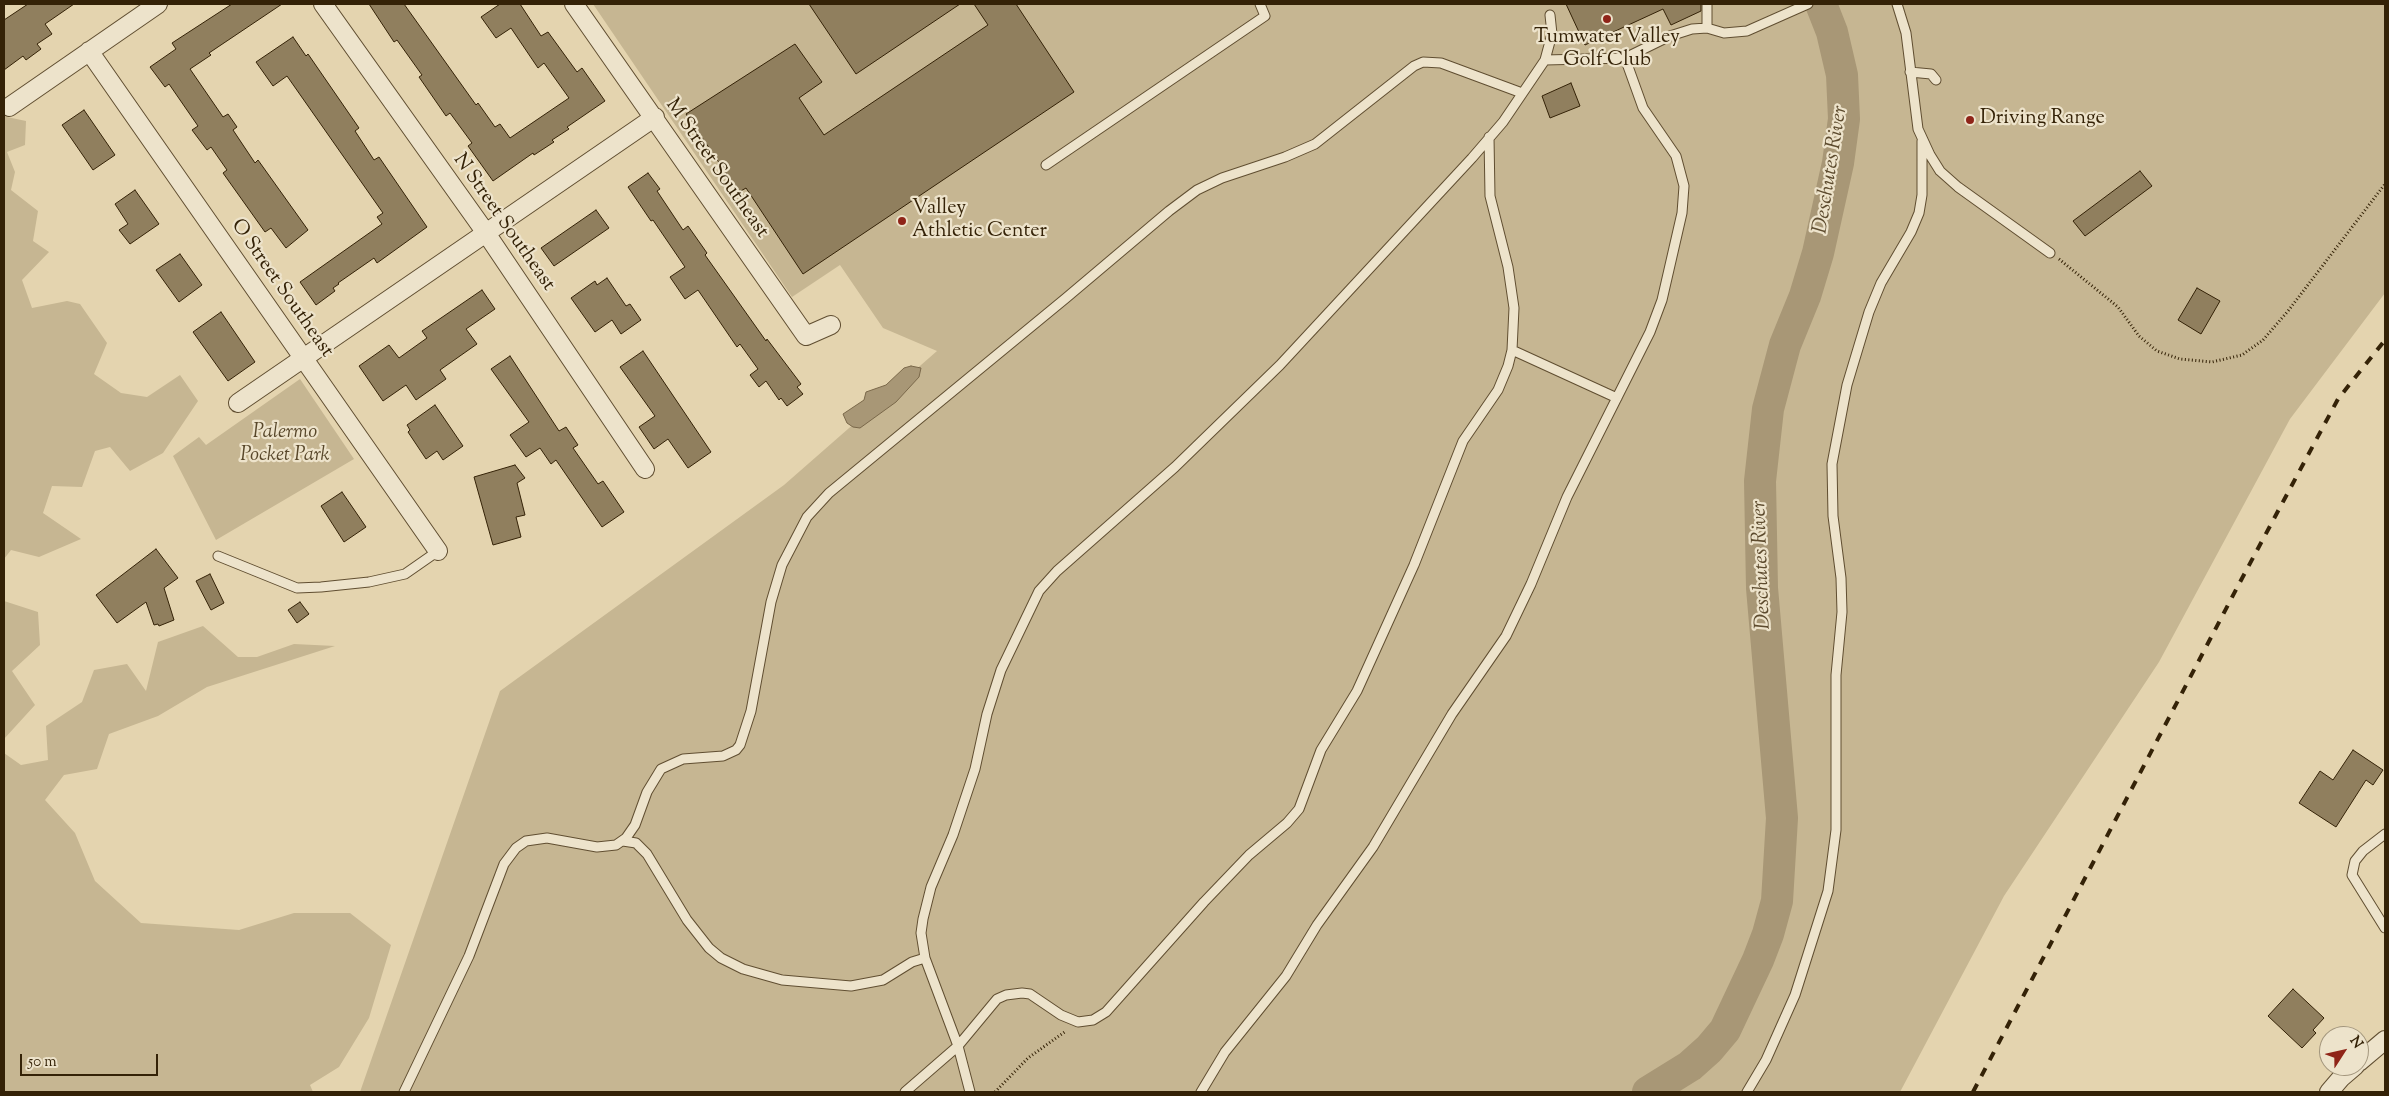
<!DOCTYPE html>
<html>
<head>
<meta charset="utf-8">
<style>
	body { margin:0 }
	#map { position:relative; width:2389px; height:1096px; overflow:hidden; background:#e4d4af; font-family:"Sorts Mill Goudy",serif }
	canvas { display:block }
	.frame { position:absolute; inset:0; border:5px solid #342207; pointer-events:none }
	.north { position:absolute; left:2319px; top:1026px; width:50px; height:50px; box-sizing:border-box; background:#ede3cb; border:1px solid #a3967d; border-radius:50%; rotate:55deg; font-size:14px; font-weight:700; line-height:20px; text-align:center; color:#342207 }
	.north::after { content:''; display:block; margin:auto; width:18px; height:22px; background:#8f2418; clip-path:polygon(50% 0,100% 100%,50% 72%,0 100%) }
	.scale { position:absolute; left:20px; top:1054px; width:138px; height:22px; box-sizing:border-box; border:2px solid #342207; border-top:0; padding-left:6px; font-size:15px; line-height:18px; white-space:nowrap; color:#342207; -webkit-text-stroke:4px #ede3cb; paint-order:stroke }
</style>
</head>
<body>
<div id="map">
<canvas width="2389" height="1096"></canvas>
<div class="frame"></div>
<div class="north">N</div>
<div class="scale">50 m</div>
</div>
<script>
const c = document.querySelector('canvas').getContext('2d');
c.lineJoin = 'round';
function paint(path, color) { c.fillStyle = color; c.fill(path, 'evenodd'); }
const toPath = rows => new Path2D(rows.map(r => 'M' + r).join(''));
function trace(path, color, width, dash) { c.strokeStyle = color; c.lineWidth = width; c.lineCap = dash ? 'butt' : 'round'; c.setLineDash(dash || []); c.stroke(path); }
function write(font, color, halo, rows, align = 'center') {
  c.font = font + ' "Sorts Mill Goudy",serif'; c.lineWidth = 4.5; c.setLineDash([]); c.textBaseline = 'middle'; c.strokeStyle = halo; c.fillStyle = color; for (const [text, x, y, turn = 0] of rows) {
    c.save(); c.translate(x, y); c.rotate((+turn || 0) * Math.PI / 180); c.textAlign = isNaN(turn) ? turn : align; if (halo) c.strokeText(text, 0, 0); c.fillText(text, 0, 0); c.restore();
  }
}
paint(toPath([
	[593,4,2385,4,2385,293,2290,419,2159,662,2004,896,1900,1092,360,1092,500,691,784,485,937,351,883,328,840,265,792,297],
	[4,100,7,100,7,117,26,121,25,145,7,152,15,172,11,190,38,211,33,241,49,252,22,280,32,308,67,301,80,304,107,343,94,374,121,393,147,397,180,375,198,401,163,453,130,471,110,447,95,451,82,487,52,486,43,513,81,539,39,557,11,550,4,559],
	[300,379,354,459,216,540,173,456,199,437,206,445],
	[4,601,38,612,40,645,12,671,35,705,4,739],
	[203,626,238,657,257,657,294,644,335,646,207,687,158,716,109,734,97,769,64,775,45,800,75,833,95,881,141,923,239,930,294,913,350,913,391,945,369,1018,339,1067,310,1085,313,1092,4,1092,4,753,21,765,48,760,46,726,82,702,94,670,127,664,146,691,158,642]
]), '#c6b692');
const water = toPath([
	[911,366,921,368,919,377,896,402,860,428,853,427,847,423,843,414,864,400,866,392,886,385,904,368,911,366]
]);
paint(water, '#a89776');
trace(water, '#7a684a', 1);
trace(toPath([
	[1648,1092,1690,1066,1709,1049,1725,1030,1758,960,1768,934,1777,901,1782,818,1762,588,1760,481,1768,409,1785,345,1805,296,1818,253,1838,163,1844,119,1842,75,1832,32,1821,4]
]), '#a89776', 32);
const building = toPath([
	[28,4,74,4,45,24,52,34,37,44,41,49,26,60,23,56,4,70,4,20,28,4],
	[232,4,282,4,209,53,211,55,190,69,223,117,228,114,237,127,233,130,255,163,258,160,308,230,286,248,271,228,265,232,223,173,227,170,211,147,207,150,192,130,198,126,169,84,165,87,150,67,176,49,172,43,232,4],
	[369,4,404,4,476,105,478,103,495,127,500,124,510,138,569,98,544,63,538,68,511,28,496,38,481,17,500,4,520,4,541,36,548,32,577,72,582,68,605,101,567,127,569,129,552,140,554,142,534,155,533,153,493,181,468,146,472,143,450,113,446,116,419,77,422,75,397,40,394,42,369,4],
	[809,4,960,4,856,74,809,4],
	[974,4,1016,4,1074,92,803,274,746,188,739,192,686,114,795,44,822,82,799,98,824,135,988,25,974,4],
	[1566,4,1701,4,1701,11,1671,25,1663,9,1585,45,1566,4],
	[293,37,306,56,308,54,359,128,355,131,374,160,379,157,427,227,377,263,374,258,338,283,339,284,333,288,335,291,316,305,300,282,382,224,377,217,383,213,287,76,273,86,256,62,293,37],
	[1571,83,1580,106,1550,118,1542,96,1571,83],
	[84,110,115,155,93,170,62,125,84,110],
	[2140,171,2152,186,2085,236,2073,221,2140,171],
	[648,173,660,189,657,191,683,230,688,226,707,253,705,255,766,341,767,339,801,384,797,387,803,394,787,406,781,398,779,400,766,381,759,387,750,375,758,369,740,344,737,347,698,290,685,299,670,277,685,267,653,220,651,221,628,187,648,173],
	[135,190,159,224,130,244,119,230,128,224,115,204,135,190],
	[596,210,609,228,554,266,541,248,596,210],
	[180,254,202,285,179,302,156,270,180,254],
	[607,278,626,306,630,304,641,320,621,334,612,320,595,332,571,298,595,281,597,285,607,278],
	[2197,288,2220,301,2201,334,2178,320,2197,288],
	[482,290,495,309,466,329,477,344,440,370,446,379,416,400,406,385,383,401,359,366,389,345,399,358,427,338,422,331,482,290],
	[221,312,255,362,228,381,193,332,221,312],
	[643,351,711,452,688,468,668,439,654,449,639,427,655,416,620,367,643,351],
	[510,356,559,431,566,427,578,445,573,448,598,484,603,481,624,512,602,527,556,460,551,464,540,448,526,457,510,435,529,422,491,369,510,356],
	[435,405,463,446,443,460,437,451,426,459,408,432,410,430,407,425,435,405],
	[515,465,525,478,517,483,525,515,516,517,521,537,493,545,474,477,515,465],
	[342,492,366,527,344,542,321,506,342,492],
	[156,549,178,578,164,588,174,620,159,626,158,624,154,625,146,602,117,623,96,595,156,549],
	[210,574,224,603,211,610,196,581,210,574],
	[300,602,309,614,297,623,288,610,300,602],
	[2353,750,2383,770,2373,785,2366,780,2336,827,2299,803,2320,771,2333,780,2353,750],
	[2293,989,2324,1018,2313,1030,2316,1033,2302,1048,2268,1016,2293,989]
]);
paint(building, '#907f5e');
trace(building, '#342207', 1);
const lane = toPath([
	[1707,4,1707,28],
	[1897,4,1906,33,1918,129,1930,155,1940,171,1958,187,2050,253],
	[1625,58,1670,36,1692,29,1707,28,1724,33,1747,31,1808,4],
	[1910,72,1931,74,1936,80],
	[1046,165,1265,16,1260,4],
	[1512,350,1617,398],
	[218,556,297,588,321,587,369,582,405,574,438,551],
	[2385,834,2363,851,2355,861,2352,875,2385,928],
	[623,841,636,843,647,854,687,920,709,948,721,958,743,969,782,980,851,986,883,980,912,962,925,958],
	[404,1092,469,956,504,864,516,848,526,841,547,838,597,847,616,845,626,838,635,825,647,792,661,769,683,759,723,756,736,750,740,745,751,711,771,602,782,565,807,517,829,493,1066,298,1169,211,1197,190,1222,178,1285,157,1315,144,1414,66,1423,62,1441,63,1522,93],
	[905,1092,958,1046,997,999,1006,995,1022,993,1030,994,1061,1015,1078,1022,1093,1020,1106,1012,1204,902,1249,855,1287,823,1299,809,1321,750,1357,691,1414,565,1463,441,1498,390,1508,366,1512,350,1514,308,1508,267,1490,196,1489,137],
	[970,1092,958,1046,925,958,921,933,923,919,931,887,953,835,975,769,987,714,1001,670,1039,591,1057,571,1175,467,1280,365,1472,158,1503,122,1545,60,1552,34,1550,15],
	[1201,1092,1225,1052,1286,976,1317,925,1373,847,1452,714,1506,636,1531,584,1567,497,1650,332,1662,300,1682,213,1684,186,1676,156,1643,108,1625,58,1545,60],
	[1747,1092,1766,1060,1795,995,1828,891,1836,830,1836,675,1842,612,1841,578,1833,516,1832,464,1847,385,1869,312,1881,283,1911,232,1919,213,1922,195,1922,141]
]);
const street = toPath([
	[323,4,486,233,645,469],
	[574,4,806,336,831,325],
	[89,51,438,551],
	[9,107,158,4],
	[238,403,655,117],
	[2359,1062,2385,1040],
	[2329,1092,2341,1078,2355,1066]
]);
trace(lane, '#604e31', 11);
trace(street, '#604e31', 20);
trace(toPath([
	[2059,259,2118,307,2139,336,2157,351,2180,359,2212,362,2242,355,2263,340,2288,311,2385,184],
	[995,1092,1028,1058,1066,1031]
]), '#342207', 3, [1, 2.5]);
trace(lane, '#ede3cb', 9);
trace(street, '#ede3cb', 18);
trace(toPath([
	[1973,1092,2239,584,2338,399,2385,340]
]), '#342207', 4, [9, 9]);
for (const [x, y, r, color] of [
	[1607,19,5,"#8f2418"],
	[1970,120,5,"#8f2418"],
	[902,221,5,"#8f2418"]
]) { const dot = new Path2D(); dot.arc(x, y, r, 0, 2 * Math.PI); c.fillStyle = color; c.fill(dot); trace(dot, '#ede3cb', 2); }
write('20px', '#342207', '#ede3cb', [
	["Tumwater Valley",1607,39,"center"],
	["Golf Club",1607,62,"center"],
	["Driving Range",1980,120],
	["Valley",912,210],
	["Athletic Center",912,233]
], 'left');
write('20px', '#342207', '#ede3cb', [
	["M Street Southeast",716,169,55],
	["N Street Southeast",503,223,55],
	["O Street Southeast",281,289,55]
]);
write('italic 20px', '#58472a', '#ede3cb', [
	["Palermo",285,434],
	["Pocket Park",285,457]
]);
write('italic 21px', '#5d4b2e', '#ede3cb', [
	["Deschutes River",1832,170,-81],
	["Deschutes River",1763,565,-92]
]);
</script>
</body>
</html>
